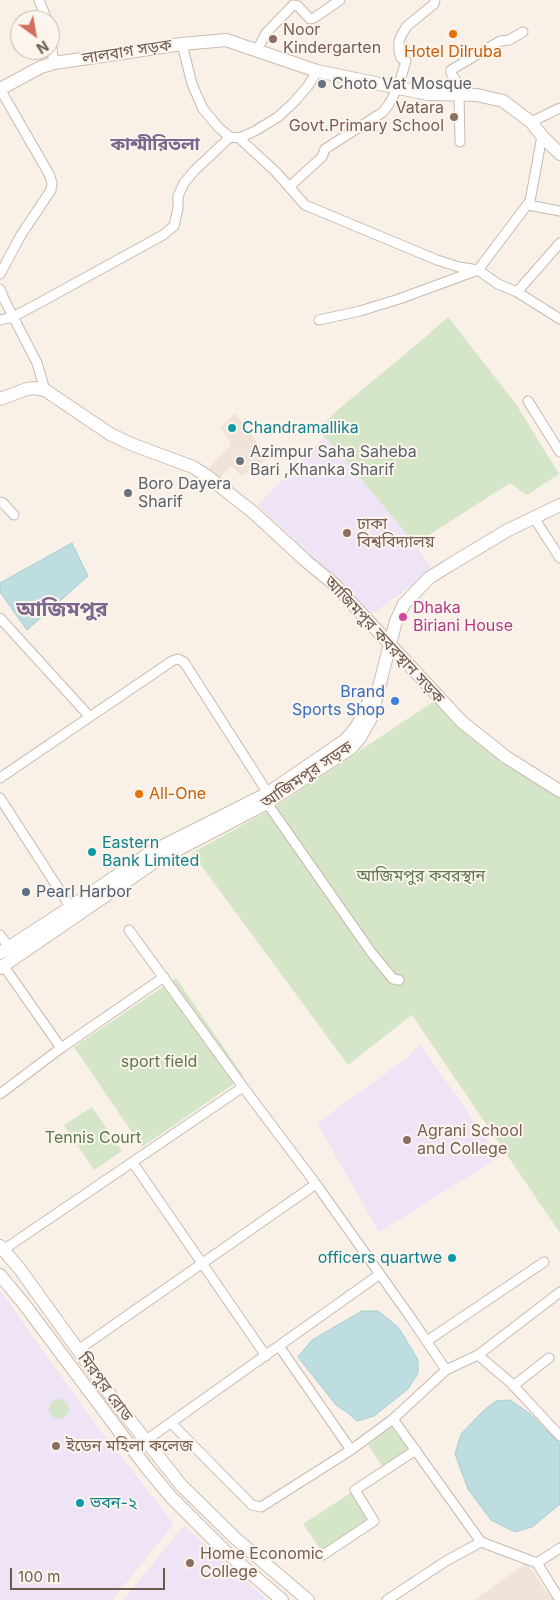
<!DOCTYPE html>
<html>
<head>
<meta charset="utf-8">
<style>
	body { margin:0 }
	#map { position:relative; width:560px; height:1600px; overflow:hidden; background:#f9f1e7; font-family:Inter,sans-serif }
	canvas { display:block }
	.north { position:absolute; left:10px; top:10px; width:50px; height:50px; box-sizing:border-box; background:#fcf5ed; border:1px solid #c4b7ae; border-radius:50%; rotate:148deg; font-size:14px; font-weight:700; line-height:20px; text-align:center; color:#6f594f }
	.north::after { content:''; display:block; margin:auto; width:18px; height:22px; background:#d2705d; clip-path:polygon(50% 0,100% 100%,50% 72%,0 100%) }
	.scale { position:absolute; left:10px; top:1568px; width:155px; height:22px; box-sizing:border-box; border:2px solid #6f594f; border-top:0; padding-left:6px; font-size:15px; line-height:18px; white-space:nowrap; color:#6f594f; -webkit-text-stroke:4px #fcf5ed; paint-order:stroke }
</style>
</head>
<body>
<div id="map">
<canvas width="560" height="1600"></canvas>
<div class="north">N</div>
<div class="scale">100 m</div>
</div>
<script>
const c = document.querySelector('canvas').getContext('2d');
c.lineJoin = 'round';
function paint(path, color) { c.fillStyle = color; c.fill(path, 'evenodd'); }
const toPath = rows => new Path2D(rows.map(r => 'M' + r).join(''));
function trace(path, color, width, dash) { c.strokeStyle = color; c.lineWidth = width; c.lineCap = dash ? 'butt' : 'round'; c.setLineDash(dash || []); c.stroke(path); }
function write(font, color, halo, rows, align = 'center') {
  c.font = font + ' Inter,"Noto Sans Bengali",sans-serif'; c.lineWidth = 4; c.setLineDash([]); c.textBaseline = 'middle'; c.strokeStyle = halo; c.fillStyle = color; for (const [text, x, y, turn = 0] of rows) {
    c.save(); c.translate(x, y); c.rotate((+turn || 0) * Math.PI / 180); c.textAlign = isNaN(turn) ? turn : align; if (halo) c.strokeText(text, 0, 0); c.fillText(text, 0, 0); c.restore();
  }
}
paint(toPath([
	[235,413,259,445,266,456,266,460,241,476,233,467,230,467,216,481,204,473,231,445,230,441,220,428],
	[526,1563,553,1600,474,1600]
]), '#f0e3d7');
paint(toPath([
	[324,437,337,450,398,523,415,544,435,573,416,591,411,586,372,614,258,505],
	[420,1044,499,1157,379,1232,317,1123,406,1059],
	[0,1290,91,1418,174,1524,112,1600,0,1600],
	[184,1525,267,1600,123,1600]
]), '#eee4f6');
paint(toPath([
	[448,317,516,404,559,474,527,495,510,483,415,544,337,450,318,431,334,413,422,340],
	[436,700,510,765,560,798,560,1233,412,1015,348,1065,192,853,270,810],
	[176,978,244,1077,142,1147,74,1047],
	[92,1107,122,1151,94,1170,64,1125],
	'49 1409a10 10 0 1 1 20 0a10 10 0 1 1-20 0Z',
	[391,1427,408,1449,382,1466,368,1445],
	[352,1492,370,1520,323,1553,303,1524]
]), '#d5e5c8');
const water = toPath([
	[72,543,88,576,27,630,0,592,0,583,72,543],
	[362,1311,378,1311,399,1328,418,1360,418,1373,408,1389,374,1416,357,1421,348,1413,336,1405,298,1357,312,1340,362,1311],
	[510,1400,529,1413,560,1444,560,1504,532,1527,515,1532,491,1520,468,1489,455,1454,461,1434,483,1411,496,1401,510,1400]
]);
paint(water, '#bedde0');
trace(water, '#a6cdd0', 1);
const street = toPath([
	[39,0,47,20],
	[50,35,54,63],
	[182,44,192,84,203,109,219,128,230,137],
	[257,50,266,33,293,5,298,6,310,19,314,18,340,0],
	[0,89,49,174,52,183,51,190,21,235,0,274],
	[531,122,560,108],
	[239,138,276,172,305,205,437,260,459,267,478,270,498,284,517,292,560,319],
	[460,142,459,95,462,90,451,73,451,70,500,41,509,40,523,32],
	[289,187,322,157,325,149,383,112,389,104,398,87,406,61,401,58,399,51,399,41,402,34,407,26,434,4,435,0],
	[528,205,560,211],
	[0,289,5,301,37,363,45,390],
	[517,292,560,243],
	[0,320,13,317,41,302,163,235,174,226,178,208,178,196,184,183,194,171,230,137,239,138,255,131,278,117,294,102,308,86,317,71],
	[319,320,360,311,399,299,478,270,530,201,542,136],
	[528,401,560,452],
	[0,502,3,503,14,515],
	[534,518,560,558],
	[0,618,90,717],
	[0,778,172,661,178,659,184,662,271,798],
	[0,798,73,911],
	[267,803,371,952,393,979,399,980],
	[129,930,243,1087,316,1184,411,1318,446,1370],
	[0,935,12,951],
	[3,965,61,1048],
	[0,1094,61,1048,164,977],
	[133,1163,266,1356],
	[3,1250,243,1087],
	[427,1341,544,1262],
	[279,1346,351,1450],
	[78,1350,316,1184],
	[478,1355,511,1383,560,1436],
	[513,1386,549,1358],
	[393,1419,481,1542,537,1563,560,1548],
	[171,1423,252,1505,261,1507,351,1450,393,1419,446,1370,478,1355,560,1292],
	[145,1441,380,1274],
	[323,1555,374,1521,355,1490,416,1450],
	[537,1563,560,1600],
	[387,1600,446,1561,481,1542]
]);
const secondary = toPath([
	[0,89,41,67,54,63,116,54,182,44,226,40,317,71,428,94,477,95,503,101,531,122,542,136,560,154],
	[0,399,27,389,34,388,45,390,110,434,131,444,193,467,207,476,254,513,306,561,335,585,462,722,506,757,560,791],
	[0,953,71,907,151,852,268,793,344,741,351,734,357,726,369,701],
	[0,968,156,861,267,803,351,748,359,739,371,718,396,621,404,604,429,578,448,566,508,530,560,505],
	[0,1246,19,1268,117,1404,181,1485,235,1538,308,1600],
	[0,1275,24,1304,146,1467,171,1497,225,1551,282,1600]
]);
trace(street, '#c9b9af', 11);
trace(secondary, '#cebbb0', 14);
trace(street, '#fff', 9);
trace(secondary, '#fff', 12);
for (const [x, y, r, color] of [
	[453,34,5,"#e8710a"],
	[273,39,5,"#8d6e63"],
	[322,84,5,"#6b7280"],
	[454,117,5,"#8d6e63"],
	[232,428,5,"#0f9aa8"],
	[240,461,5,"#6b7280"],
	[128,493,5,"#6b7280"],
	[347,533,5,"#8d6e63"],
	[403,617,5,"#d1479c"],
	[395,701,5,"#3f7fe0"],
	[139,794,5,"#e8710a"],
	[92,852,5,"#0f9aa8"],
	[26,892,5,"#5c6f8a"],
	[407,1140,5,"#8d6e63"],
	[452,1258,5,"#0f9aa8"],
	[56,1446,5,"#8d6e63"],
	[80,1503,5,"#0f9aa8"],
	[190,1563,5,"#8d6e63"]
]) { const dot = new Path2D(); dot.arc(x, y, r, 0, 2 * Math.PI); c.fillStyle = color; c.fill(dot); trace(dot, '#fcf5ed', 2); }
write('16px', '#785e54', '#fcf5ed', [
	["Noor",283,30],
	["Kindergarten",283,48],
	["Vatara",444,108,"right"],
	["Govt.Primary School",444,126,"right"],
	["ঢাকা",357,524],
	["বিশ্ববিদ্যালয়",357,542],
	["Agrani School",417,1131],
	["and College",417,1149],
	["ইডেন মহিলা কলেজ",66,1446],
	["Home Economic",200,1554],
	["College",200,1572]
], 'left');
write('16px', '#6f594f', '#fcf5ed', [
	["লালবাগ সড়ক",127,52,-9],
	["আজিমপুর কবরস্থান সড়ক",384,640,47],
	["আজিমপুর সড়ক",307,775,-34],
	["মিরপুর রোড",105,1387,54]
]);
write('16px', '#c56008', '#fcf5ed', [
	["Hotel Dilruba",453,52],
	["All-One",149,794,"left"]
]);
write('16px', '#5b616d', '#fcf5ed', [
	["Choto Vat Mosque",332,84],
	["Azimpur Saha Saheba",250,452],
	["Bari ,Khanka Sharif",250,470],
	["Boro Dayera",138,484],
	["Sharif",138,502]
], 'left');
write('16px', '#0d838f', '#fcf5ed', [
	["Chandramallika",242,428],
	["Eastern",102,843],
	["Bank Limited",102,861],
	["officers quartwe",442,1258,"right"],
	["ভবন-২",90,1503]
], 'left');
write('16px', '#b23c85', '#fcf5ed', [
	["Dhaka",413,608],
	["Biriani House",413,626]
], 'left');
write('16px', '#366cbe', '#fcf5ed', [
	["Brand",385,692],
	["Sports Shop",385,710]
], 'right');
write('16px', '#5c794c', '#fcf5ed', [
	["আজিমপুর কবরস্থান",421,876],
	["sport field",159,1062],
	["Tennis Court",93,1138]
]);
write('16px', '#4e5e75', '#fcf5ed', [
	["Pearl Harbor",36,892]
], 'left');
write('bold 18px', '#7d678c', '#fcf5ed', [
	["কাশ্মীরিতলা",155,145]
]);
write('bold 21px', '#7d678c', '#fcf5ed', [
	["আজিমপুর",62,610]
]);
</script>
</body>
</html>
